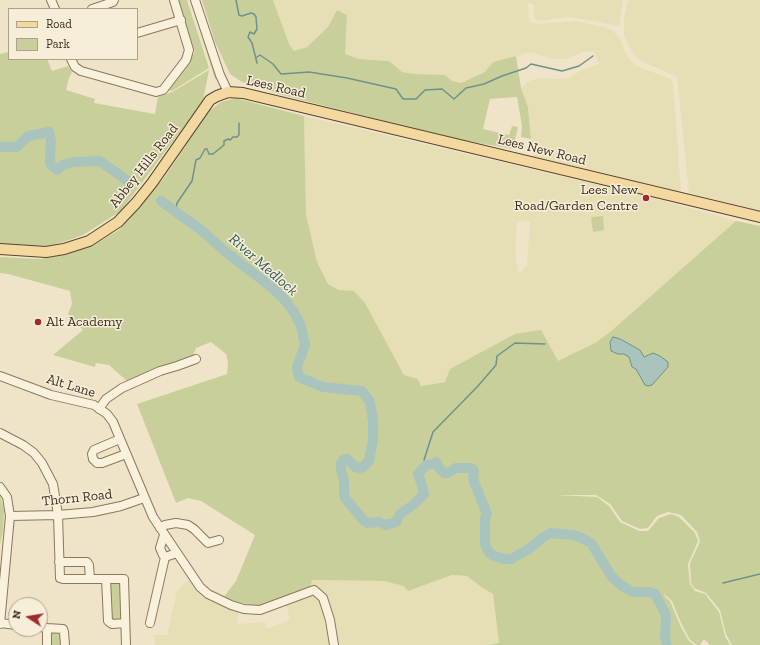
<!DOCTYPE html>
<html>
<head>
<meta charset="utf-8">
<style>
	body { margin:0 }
	#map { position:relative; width:760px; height:645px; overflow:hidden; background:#f0e4c8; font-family:"Zilla Slab",serif }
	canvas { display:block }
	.legend { position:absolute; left:8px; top:8px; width:130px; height:52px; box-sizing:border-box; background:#f7eed8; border:1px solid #ada18e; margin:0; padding:5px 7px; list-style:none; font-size:12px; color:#3d2e20 }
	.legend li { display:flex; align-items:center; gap:8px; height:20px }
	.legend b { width:20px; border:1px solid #ada18e }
	.north { position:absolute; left:8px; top:597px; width:40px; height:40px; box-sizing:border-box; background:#f7eed8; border:1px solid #ada18e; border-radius:50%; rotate:282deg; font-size:11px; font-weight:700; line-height:16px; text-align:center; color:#3d2e20 }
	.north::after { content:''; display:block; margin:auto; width:14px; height:18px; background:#9e2a2b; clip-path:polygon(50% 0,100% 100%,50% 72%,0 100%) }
</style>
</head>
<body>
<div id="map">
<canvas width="760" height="645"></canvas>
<ul class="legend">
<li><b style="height:5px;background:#f3d9a0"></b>Road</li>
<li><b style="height:11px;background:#c9cf9b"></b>Park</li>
</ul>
<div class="north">N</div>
</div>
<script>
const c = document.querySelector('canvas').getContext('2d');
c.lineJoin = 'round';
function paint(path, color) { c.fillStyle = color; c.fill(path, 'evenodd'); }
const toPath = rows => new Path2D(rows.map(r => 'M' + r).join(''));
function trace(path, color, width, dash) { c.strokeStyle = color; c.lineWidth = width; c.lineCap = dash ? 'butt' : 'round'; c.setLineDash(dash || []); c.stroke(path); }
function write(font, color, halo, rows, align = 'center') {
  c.font = font + ' "Zilla Slab",serif'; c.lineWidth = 3; c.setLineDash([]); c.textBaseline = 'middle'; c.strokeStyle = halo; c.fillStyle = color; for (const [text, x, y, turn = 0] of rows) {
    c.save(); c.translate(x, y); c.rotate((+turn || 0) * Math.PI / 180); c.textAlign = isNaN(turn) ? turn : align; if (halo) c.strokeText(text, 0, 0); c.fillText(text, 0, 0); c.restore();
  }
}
paint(toPath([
	[273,0,623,0,619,26,582,19,568,17,539,21,534,18,534,4,528,3,529,21,537,24,576,21,604,27,613,31,619,37,627,56,636,66,671,79,673,83,681,192,533,157,528,107,521,88,529,81,540,78,555,79,570,78,580,71,599,64,594,51,583,52,565,59,551,59,531,52,493,62,485,72,461,83,452,81,445,75,414,74,402,72,389,61,359,59,344,54,347,15,337,11,328,27,307,47,294,51,289,44],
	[628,0,760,0,760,211,689,193,677,77,641,61,633,53,624,36,624,18],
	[304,116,650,197,736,221,610,332,595,343,558,362,421,386,418,379,404,375,365,303,354,291,339,290,328,284,317,262,306,214],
	[517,221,530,222,527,266,519,274,516,260,515,247],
	[452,575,467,576,481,587,493,594,499,644,486,645,337,645,325,596,310,588,311,580,384,581,405,586,408,591],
	[190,578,239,611,237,624,265,622,266,629,290,620,286,603,307,595,317,596,327,618,331,645,155,645,154,635,167,635,177,591]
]), '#e6deb5');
paint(toPath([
	[177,0,187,0,209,68,172,91,166,90,195,52],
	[190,0,191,0,217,79,215,79],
	[202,0,273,0,289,44,294,51,307,47,328,27,337,10,347,15,345,54,359,59,389,61,402,72,414,74,445,75,452,81,461,83,485,72,493,62,516,56,521,88,528,107,531,139,521,137,522,126,517,97,490,99,483,129,509,135,512,126,518,127,513,149,451,138,282,95,242,82,230,74,215,42],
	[9,52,9,59,47,59,52,71,68,66,72,72,69,78,66,90,95,99,94,103,155,114,158,97,172,92,209,70,203,101,121,211,83,235,63,242,44,247,21,248,0,246,0,54],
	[235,98,304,116,306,214,317,262,328,284,339,290,354,291,365,303,404,375,418,379,421,386,445,382,450,369,515,334,541,330,558,361,595,343,610,332,736,221,760,226,760,645,732,645,726,634,720,610,706,593,694,588,691,583,690,563,700,542,697,532,681,515,668,512,657,516,648,528,640,529,622,521,610,504,596,495,555,495,597,497,609,506,620,522,639,531,648,531,659,518,671,514,679,517,695,533,698,541,688,564,690,584,695,591,705,594,719,612,725,636,730,645,710,645,704,639,700,645,697,645,690,640,681,623,672,601,665,595,664,592,665,597,670,601,681,627,689,641,694,645,486,645,499,643,493,594,481,587,467,576,452,575,408,591,404,586,384,581,312,580,310,588,264,605,251,605,223,598,236,581,255,535,201,501,188,498,176,503,137,404,227,374,228,362,226,354,211,342,196,348,192,357,128,382,109,365,96,363,95,367,53,355,83,330,68,314,72,304,70,291,8,274,0,273,0,257,40,259,63,255,92,246,119,230,164,178,209,111,221,102],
	[603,216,604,230,593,232,591,217],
	[0,496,4,510,3,531,0,544],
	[118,582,121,585,122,619,119,621,114,621,111,619,109,586,110,583],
	[51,632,59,633,61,635,62,645,50,645]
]), '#c9cf9b');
const water = toPath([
	[613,337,620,339,640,350,644,357,653,353,660,356,668,362,668,367,652,385,648,386,645,385,636,369,632,367,629,357,624,354,618,354,611,351,610,342,613,337]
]);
paint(water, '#a9c4bc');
trace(water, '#6f938a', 1);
trace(toPath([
	[236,0,239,15,242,16,251,13,254,14,256,17,257,29,254,34,250,32,248,37,252,43,257,63],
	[257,57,260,55,273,64,281,74,309,72,347,78,396,89,403,99,416,99,425,90,442,89,454,99,466,88,484,84,502,76,526,68,531,64,562,71,579,66,593,56],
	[179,214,179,210,176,208,177,203,192,181,196,160,200,158,205,149,207,149,209,154,213,154,224,145,224,141,228,139,230,140,233,137,237,137,239,135,239,123],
	[426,465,424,460,433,432,478,386,496,365,497,356,515,343,545,344],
	[723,583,760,574]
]), '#6f938a', 1.5);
trace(toPath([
	[0,147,17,147,28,136,49,132,51,141,50,161,51,165,55,168,57,170,63,165,73,162,100,161,129,182],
	[161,201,201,230,227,253,270,286,284,299,294,312,301,326,305,345,297,367,299,377,323,387,362,391,370,402,373,421,373,439,369,461,363,467,360,468,355,467,347,459,344,459,341,463,341,470,344,480,344,491,345,498,364,521,368,523,379,522,386,525,396,522,400,514,413,505,424,494,422,485,418,474,426,465,434,464,436,462,440,469,444,473,448,473,456,468,470,468,473,469,474,472,473,479,487,514,485,518,485,544,488,551,492,555,504,559,511,559,529,549,542,538,551,533,573,535,584,539,591,543,612,577,622,586,633,592,650,592,655,594,666,615,665,638,667,645]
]), '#a9c4bc', 10);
const minor = toPath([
	[51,0,55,9],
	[195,0,220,75,228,92],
	[92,9,113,2,114,0],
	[137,33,181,20],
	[71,59,75,67,81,71,156,92,163,90,186,60,189,50,174,0],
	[0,376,51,395,94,405,107,414,113,422,153,517,200,587,208,594,231,605,244,609,260,610,314,590,323,598,330,620,334,645],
	[99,409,106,399,122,388,160,371,177,366,196,359],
	[0,433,23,445,34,453,42,463,53,484,58,515,60,578,63,579,124,579,126,645],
	[120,439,94,450,92,454,93,459,97,463,102,463,126,454],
	[0,487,7,497,10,516,0,624],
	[10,516,58,515,93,512,121,506,144,498],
	[160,528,165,525,176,523,188,525,194,529,208,543,219,540],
	[164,535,160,548,163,555,165,557,177,553],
	[59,562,87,562,89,565,90,579],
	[106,579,108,621,112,624,125,623],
	[0,623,16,625],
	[150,623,165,557],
	[40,627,47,628,47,645],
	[47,628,63,629,64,632,65,645]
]);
const major = toPath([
	[0,249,46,252,64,249,89,241,118,222,136,203,152,183,210,100,217,96,228,92,243,93,760,217]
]);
trace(minor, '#8d765c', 10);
trace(major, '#5b4430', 12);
trace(minor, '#faf1dc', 8);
trace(major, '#f3d9a0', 10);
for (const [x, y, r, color] of [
	[646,198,4,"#9e2a2b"],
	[38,322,4,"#9e2a2b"]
]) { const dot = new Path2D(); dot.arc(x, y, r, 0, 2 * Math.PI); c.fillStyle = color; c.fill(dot); trace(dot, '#f7eed8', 1.5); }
write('14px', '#3d2e20', '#f7eed8', [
	["Lees Road",276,87,13],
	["Lees New Road",542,150,14],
	["Abbey Hills Road",144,166,-52],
	["Alt Lane",71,386,17],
	["Thorn Road",77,498,-6]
]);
write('14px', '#3d2e20', '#f7eed8', [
	["Lees New",638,190],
	["Road/Garden Centre",638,206],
	["Alt Academy",46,322,"left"]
], 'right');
write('italic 15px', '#2f5d5a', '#f7eed8', [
	["River Medlock",263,265,41]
]);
</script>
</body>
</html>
